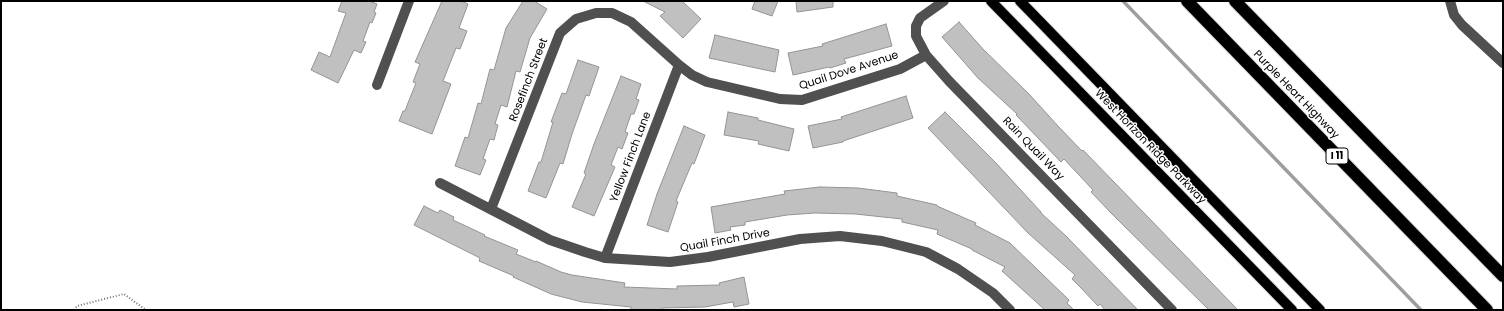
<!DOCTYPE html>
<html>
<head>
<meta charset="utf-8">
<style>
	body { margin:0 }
	#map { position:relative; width:1504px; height:311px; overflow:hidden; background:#fff; font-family:Poppins,sans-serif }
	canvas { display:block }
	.frame { position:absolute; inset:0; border:2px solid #000; pointer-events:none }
</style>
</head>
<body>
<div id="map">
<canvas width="1504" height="311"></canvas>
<div class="frame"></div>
</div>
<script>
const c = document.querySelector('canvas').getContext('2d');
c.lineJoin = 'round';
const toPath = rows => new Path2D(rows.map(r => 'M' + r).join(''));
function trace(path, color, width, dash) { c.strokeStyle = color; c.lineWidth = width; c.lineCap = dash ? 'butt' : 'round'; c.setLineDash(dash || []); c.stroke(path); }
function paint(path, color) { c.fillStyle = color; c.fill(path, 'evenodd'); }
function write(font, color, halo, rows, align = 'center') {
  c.font = font + ' Poppins,sans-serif'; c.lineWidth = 3; c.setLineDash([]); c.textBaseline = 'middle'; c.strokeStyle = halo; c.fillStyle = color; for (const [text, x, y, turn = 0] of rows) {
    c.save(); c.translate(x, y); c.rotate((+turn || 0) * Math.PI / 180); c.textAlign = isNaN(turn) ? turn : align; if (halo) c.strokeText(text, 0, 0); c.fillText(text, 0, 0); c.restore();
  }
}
trace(toPath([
	[1123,1,1421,310]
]), '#9e9e9e', 3.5);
const building = toPath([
	[342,1,369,1,377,4,374,12,376,13,372,23,370,22,363,41,366,42,361,53,354,50,338,83,311,70,319,52,330,57,346,13,338,11,342,1],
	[442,1,461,1,468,4,459,28,467,31,460,49,456,48,443,81,451,84,432,134,399,121,403,111,405,111,408,103,416,83,413,82,420,64,415,62,442,1],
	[523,1,534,1,547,9,530,38,520,72,516,71,507,107,501,105,495,124,498,125,494,140,490,139,483,159,486,160,480,175,455,166,465,137,468,138,478,103,481,104,490,69,494,70,506,28,523,1],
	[643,1,682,1,701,19,683,38,660,16,665,12,643,1],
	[755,1,778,1,772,16,752,9,755,1],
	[796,1,833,1,833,7,797,12,796,1],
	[959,22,983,49,1029,94,1058,126,1082,151,1083,150,1238,310,1209,310,1112,214,1091,192,1093,190,1064,159,1061,162,1016,115,1017,114,978,78,942,37,959,22],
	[886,24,892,46,844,59,846,63,830,68,829,67,793,75,788,53,823,46,822,44,886,24],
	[715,35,779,50,775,72,709,58,715,35],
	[578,60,599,67,589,96,586,95,572,134,563,164,560,163,546,198,528,191,539,162,541,162,553,122,551,122,562,93,566,94,578,60],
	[621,76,641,84,636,99,639,100,634,114,631,114,625,132,628,133,622,149,618,147,611,165,615,167,594,216,572,207,586,174,584,173,594,144,621,76],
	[906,96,913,118,843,141,843,142,813,148,808,126,842,119,841,117,906,96],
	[728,112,758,118,758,120,794,129,789,151,758,144,759,141,724,135,728,112],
	[945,112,996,163,1041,212,1041,213,1066,236,1138,310,1105,310,1100,304,1098,306,1081,288,1072,279,1075,275,1028,233,928,128,945,112],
	[684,126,705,135,694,164,692,163,676,201,678,202,668,232,647,225,657,194,684,126],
	[820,187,858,188,897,193,897,196,937,205,937,206,976,223,975,225,1010,243,1069,300,1067,303,1074,310,1045,310,1002,271,1005,267,972,250,972,249,937,234,938,230,902,222,902,219,855,214,815,213,787,215,745,222,745,225,730,227,731,230,715,233,711,207,785,194,784,191,820,187],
	[424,206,438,213,440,210,454,217,453,220,485,235,484,236,518,250,516,254,536,262,536,261,561,272,572,275,625,283,624,287,677,289,677,286,720,285,719,283,744,277,749,304,734,307,733,302,705,307,662,308,662,310,631,310,631,307,582,302,551,294,513,277,514,276,479,261,480,258,414,225,424,206]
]);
paint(building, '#c0c0c0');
trace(building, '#949494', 1);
const major = toPath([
	[991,1,1292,310],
	[1020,1,1320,310]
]);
const highway = toPath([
	[1187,1,1487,310],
	[1235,1,1503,276]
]);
trace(major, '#dbdbdb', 12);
trace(highway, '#dbdbdb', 14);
trace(toPath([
	[74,310,77,306,124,294,146,310]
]), '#727272', 2, [1, 2]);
trace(toPath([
	[944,1,920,18,916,26,916,36,926,55,949,81,1172,310],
	[1450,1,1454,15,1462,25,1503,63],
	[377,85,409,1],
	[440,183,550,240,585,252,605,258,670,262,708,257,800,239,840,236,882,241,926,252,958,269,993,293,1010,310],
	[491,209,560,33,576,19,596,13,612,13,631,22,679,65,692,75,707,82,780,99,802,100,900,69,926,55],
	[605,258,679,65]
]), '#505050', 10);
trace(major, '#000', 10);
trace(highway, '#000', 12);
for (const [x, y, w] of [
	[1337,156,22]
]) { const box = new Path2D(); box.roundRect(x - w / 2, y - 8, w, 16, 3); c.fillStyle = '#fff'; c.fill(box); trace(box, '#000', 1); }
write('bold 10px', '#000', null, [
	["I 11",1337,156]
]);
write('11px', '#000', '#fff', [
	["Quail Dove Avenue",849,71,-18],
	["Rosefinch Street",529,80,-69],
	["Purple Heart Highway",1296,95,46],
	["West Horizon Ridge Parkway",1150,147,46],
	["Rain Quail Way",1033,149,46],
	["Yellow Finch Lane",631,157,-69],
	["Quail Finch Drive",725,241,-10]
]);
</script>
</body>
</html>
